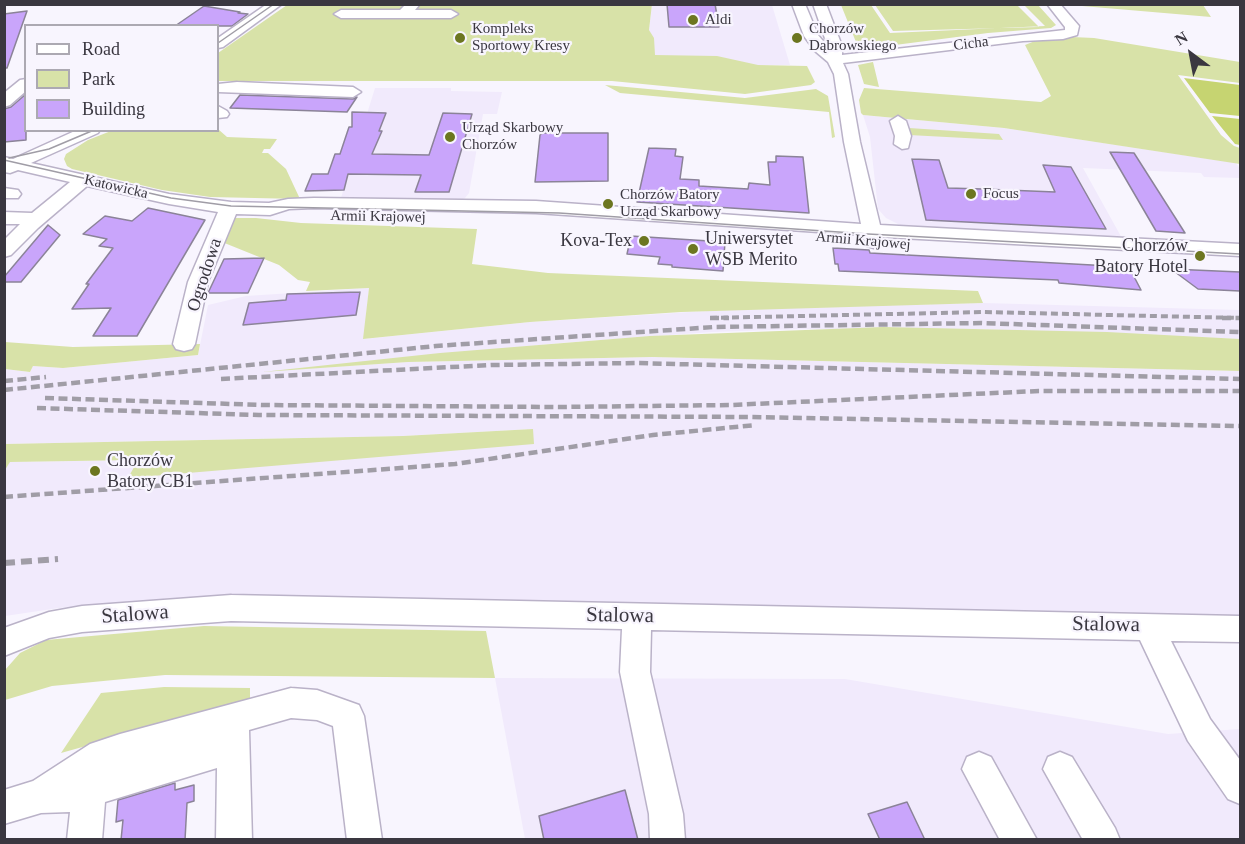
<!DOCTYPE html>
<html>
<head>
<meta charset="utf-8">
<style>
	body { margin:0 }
	#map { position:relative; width:1245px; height:844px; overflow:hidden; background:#f8f5fe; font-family:Georgia,serif }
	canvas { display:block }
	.frame { position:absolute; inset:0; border:6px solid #3a3740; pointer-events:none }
	.legend { position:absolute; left:24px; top:24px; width:195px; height:108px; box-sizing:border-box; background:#f8f5fe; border:2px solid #aca9b2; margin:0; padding:8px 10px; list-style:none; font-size:18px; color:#3a3740 }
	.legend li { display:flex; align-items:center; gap:12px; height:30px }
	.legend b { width:30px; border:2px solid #aca9b2 }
	.north { position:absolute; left:1161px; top:24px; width:60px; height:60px; -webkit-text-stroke:4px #f8f5fe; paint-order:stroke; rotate:328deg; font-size:16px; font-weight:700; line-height:24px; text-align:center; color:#3a3740 }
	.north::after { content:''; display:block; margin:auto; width:21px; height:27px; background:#3a3740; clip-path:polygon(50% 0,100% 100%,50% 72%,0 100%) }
</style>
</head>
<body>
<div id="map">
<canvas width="1245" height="844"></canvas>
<div class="frame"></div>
<ul class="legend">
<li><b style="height:8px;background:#fff"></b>Road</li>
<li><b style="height:16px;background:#d8e2a8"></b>Park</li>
<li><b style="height:16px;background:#c9a5fb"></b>Building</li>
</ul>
<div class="north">N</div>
</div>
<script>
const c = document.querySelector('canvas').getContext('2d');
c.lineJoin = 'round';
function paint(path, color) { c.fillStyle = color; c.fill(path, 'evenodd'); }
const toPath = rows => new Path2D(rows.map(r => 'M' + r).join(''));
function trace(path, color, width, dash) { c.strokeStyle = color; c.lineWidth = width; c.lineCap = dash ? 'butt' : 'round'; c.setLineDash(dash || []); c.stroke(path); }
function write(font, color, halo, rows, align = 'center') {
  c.font = font + ' Georgia,serif'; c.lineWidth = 4.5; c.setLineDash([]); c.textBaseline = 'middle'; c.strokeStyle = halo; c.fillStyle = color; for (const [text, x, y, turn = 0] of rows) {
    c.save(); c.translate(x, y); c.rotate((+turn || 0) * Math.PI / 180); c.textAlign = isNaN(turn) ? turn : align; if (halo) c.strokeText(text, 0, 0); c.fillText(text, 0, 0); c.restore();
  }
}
paint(toPath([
	[764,4,772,5,790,65,655,65,649,30,652,5],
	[375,88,451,88,451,91,502,92,497,114,483,114,469,193,465,198,460,201,340,201],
	[863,115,1004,128,1236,163,1240,169,1240,178,1204,177,1201,173,1083,168,1123,240,902,226,886,218,878,209,870,137],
	[369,288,364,339,530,322,755,308,983,303,1240,310,1240,339,974,329,802,329,712,332,561,343,286,370,408,362,652,357,1240,371,1240,616,234,597,174,598,59,608,5,616,4,470,10,462,139,460,129,478,533,429,403,436,5,444,5,369,30,372,33,366,63,368,198,355,208,305,246,296],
	[495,678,845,679,1168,734,1240,729,1240,839,525,839]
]), '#f1eafc');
paint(toPath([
	[652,4,649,30,654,38,655,55,717,56,758,65,807,66,815,82,811,85,745,94,612,81,218,81,218,53,287,5],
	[1023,4,1038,5,1056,25,1051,28,988,33,864,49,858,47,841,5,871,5,890,33,1045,26],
	[875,5,1017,5,1039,27,893,31],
	[1081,5,1203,5,1211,17,1082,6],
	[1072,37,1094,38,1240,62,1240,83,1178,75,1221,135,1234,146,1240,148,1240,164,1004,128,863,115,861,113,859,100,864,88,1041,102,1051,96,1025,45,1035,41,1034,39],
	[873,62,879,87,864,84,858,65],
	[605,85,745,98,816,89,828,96,835,137,832,138,829,112,620,93],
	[909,128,999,134,1003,140,909,135,907,129],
	[218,129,227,137,277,139,270,149,264,149,262,153,268,153,286,169,300,199,210,197,162,190,72,169,67,166,64,159,66,154,88,140,111,131],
	[232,218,256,218,301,223,477,229,472,264,548,273,978,291,983,303,681,312,530,322,363,339,369,288,306,291,310,282,298,280,279,265,222,242],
	[883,327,1107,332,1240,339,1240,371,652,357,408,362,262,372,440,353,650,336],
	[5,342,73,347,200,344,198,355,63,368,33,366,30,372,5,369],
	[533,429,534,444,128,478,138,460,10,462,5,470,5,444,403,436],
	[204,626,486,631,495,678,165,675,52,686,5,700,5,670,20,653,46,640],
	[164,687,250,688,250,700,61,753,101,693]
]), '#d8e2a8');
paint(toPath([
	[1184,78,1240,85,1240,116,1210,113],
	[1212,116,1240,119,1240,145,1235,144]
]), '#c6d471');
const building = toPath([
	[667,4,715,4,719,27,669,27,667,4],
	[204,6,240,12,238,13,248,14,232,26,175,26,204,6],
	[27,11,7,68,4,68,4,14,27,11],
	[26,94,26,140,4,142,4,109,11,107,26,94],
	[240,95,353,99,357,97,347,112,230,108,240,95],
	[352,112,386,113,379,131,382,131,372,154,429,155,443,113,472,114,449,192,415,192,421,175,348,174,344,190,305,191,312,174,328,174,335,154,340,154,349,127,352,127,352,112],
	[543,133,608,133,608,181,535,182,540,135,543,133],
	[649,148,676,149,675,156,683,157,680,179,699,180,699,186,748,189,749,183,770,185,768,162,776,162,776,156,803,157,809,213,637,202,649,148],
	[1110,152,1134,153,1185,233,1156,231,1110,152],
	[912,159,939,160,948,188,982,189,1055,192,1043,165,1071,167,1106,229,926,220,912,159],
	[148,208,205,220,137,336,93,336,111,308,72,309,89,284,86,284,113,248,99,246,107,239,83,234,105,216,132,221,148,208],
	[48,225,60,235,21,282,4,282,4,277,48,225],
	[631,236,725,242,723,271,672,267,672,265,658,264,660,257,627,254,631,236],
	[833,248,869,250,870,253,1129,267,1141,290,1059,283,1058,280,839,271,838,264,835,264,833,248],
	[264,258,248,293,208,293,224,259,264,258],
	[1171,269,1240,272,1240,291,1198,289,1171,269],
	[360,292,356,315,243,325,249,303,286,300,287,294,360,292],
	[175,783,175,790,194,785,194,801,187,803,185,840,121,840,123,820,116,822,118,800,175,783],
	[625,790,638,840,544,840,539,816,625,790],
	[907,802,925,840,880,840,868,814,907,802]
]);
paint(building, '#c9a5fb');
trace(building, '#8b8398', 1.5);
const minor = toPath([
	[267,4,282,4,223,47,218,48,218,38,267,4],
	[406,4,420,4,415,10,451,10,458,14,451,18,341,18,334,14,341,10,400,10,406,4],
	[792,4,805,4,818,35,828,47,813,4,826,4,842,46,842,55,1065,30,1065,27,1047,4,1060,4,1079,26,1077,35,1063,39,1023,41,843,63,848,74,860,142,880,225,1240,244,1240,256,882,237,884,242,881,246,874,248,867,246,863,235,536,213,314,208,289,209,270,215,236,214,208,282,195,344,192,349,184,351,176,349,173,344,188,282,218,212,169,204,87,186,38,228,11,255,4,257,4,240,20,224,4,224,4,212,32,213,70,182,18,170,10,173,4,172,4,157,13,159,77,130,100,130,98,133,31,163,169,194,231,202,269,203,288,199,314,198,536,201,861,224,844,142,834,74,828,62,815,51,804,36,792,4],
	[26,79,26,91,10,105,4,107,4,93,20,80,26,79],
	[237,82,353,87,361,92,353,97,218,92,218,84,237,82],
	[218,106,227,111,229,114,227,117,218,118,218,106],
	[898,116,906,121,911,136,908,148,902,149,894,144,895,136,890,121,898,116],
	[4,188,18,190,21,194,18,198,4,198,4,188],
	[231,595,1240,616,1240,642,1171,641,1210,719,1240,760,1240,804,1228,799,1188,741,1140,640,651,630,650,672,683,814,685,840,650,840,649,814,620,672,622,629,231,621,82,632,49,638,4,656,4,628,49,612,82,606,231,595],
	[291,688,317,690,359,705,364,716,382,840,347,840,333,726,317,720,291,718,249,730,252,840,216,840,217,768,105,802,102,840,67,840,70,812,41,813,4,824,4,790,33,781,90,744,120,734,291,688],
	[979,752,991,757,1037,840,1000,840,962,769,967,757,979,752],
	[1060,752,1072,757,1115,828,1120,840,1083,840,1043,769,1048,757,1060,752]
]);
trace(minor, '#bab2c8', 3);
paint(minor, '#fff');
trace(toPath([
	[218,43,274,4],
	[9,158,49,149,94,130],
	[4,160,171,198,231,206,559,213,868,234,1240,254]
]), '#a09da6', 1.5);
trace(toPath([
	[710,318,982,312,1240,318]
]), '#a09da6', 4, [7, 4]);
trace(toPath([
	[710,318,729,318],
	[1222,318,1240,318],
	[221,379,491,365,637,363,1240,379],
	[4,381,46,377],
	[4,390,436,346,714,327,982,323,1240,332],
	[45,398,264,405,558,407,731,405,1039,391,1240,391],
	[37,408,259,415,752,417,1240,426],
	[4,497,455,464,653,435,756,425]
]), '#a09da6', 4.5, [9, 4.5]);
trace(toPath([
	[4,563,58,559]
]), '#a09da6', 6, [11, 6]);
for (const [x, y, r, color] of [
	[693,20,6,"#6c7620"],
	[460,38,6,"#6c7620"],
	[797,38,6,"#6c7620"],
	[450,137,6,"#6c7620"],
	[971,194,6,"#6c7620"],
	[608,204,6,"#6c7620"],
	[644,241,6,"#6c7620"],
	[693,249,6,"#6c7620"],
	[1200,256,6,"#6c7620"],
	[95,471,6,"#6c7620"]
]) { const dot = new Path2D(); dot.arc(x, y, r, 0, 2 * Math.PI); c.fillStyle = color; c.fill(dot); trace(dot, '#f8f5fe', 2); }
write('15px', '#3a3740', '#f8f5fe', [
	["Aldi",705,20],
	["Kompleks",472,29],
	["Sportowy Kresy",472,46],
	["Chorzów",809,29],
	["Dąbrowskiego",809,46],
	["Urząd Skarbowy",462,128],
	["Chorzów",462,145],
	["Focus",983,194],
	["Chorzów Batory",620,195],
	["Urząd Skarbowy",620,212]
], 'left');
write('15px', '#3a3740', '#f8f5fe', [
	["Cicha",971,44,-7],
	["Katowicka",116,187,13],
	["Armii Krajowej",378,217,1],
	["Armii Krajowej",863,241,5]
]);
write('18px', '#3a3740', '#f8f5fe', [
	["Uniwersytet",705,239],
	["WSB Merito",705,260],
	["Kova-Tex",632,241,"right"],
	["Chorzów",1188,246,"right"],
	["Batory Hotel",1188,267,"right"],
	["Chorzów",107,461],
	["Batory CB1",107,482]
], 'left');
write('18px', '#3a3740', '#f8f5fe', [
	["Ogrodowa",205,275,-72]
]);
write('21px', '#3a3740', '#f8f5fe', [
	["Stalowa",135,615,-4],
	["Stalowa",620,616,1],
	["Stalowa",1106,625,1]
]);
</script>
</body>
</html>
